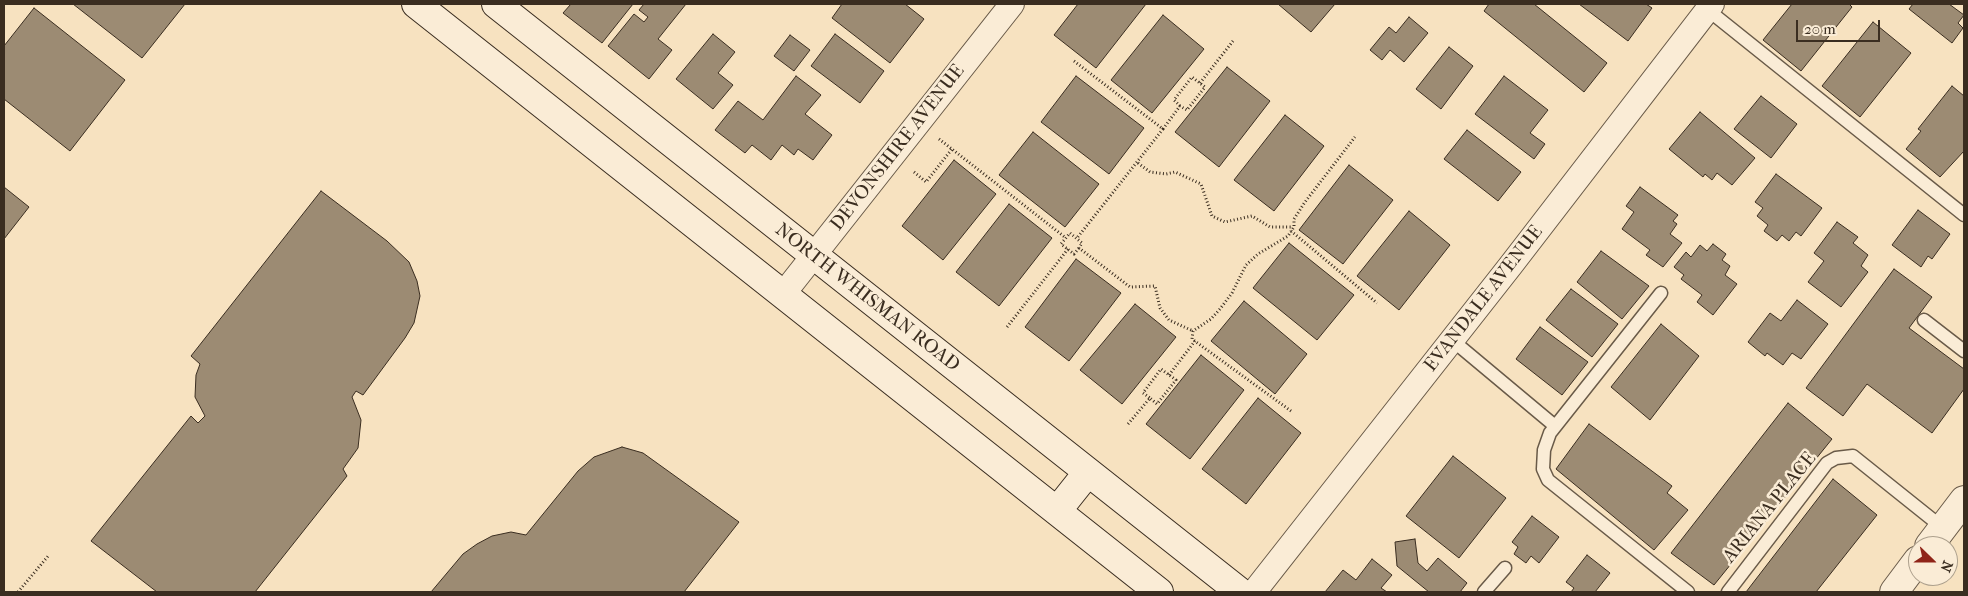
<!DOCTYPE html>
<html>
<head>
<meta charset="utf-8">
<style>
	body { margin:0 }
	#map { position:relative; width:1968px; height:596px; overflow:hidden; background:#f7e2c0; font-family:"IM FELL French Canon",serif }
	canvas { display:block }
	.frame { position:absolute; inset:0; border:5px solid #3a2d20; pointer-events:none }
	.north { position:absolute; left:1908px; top:536px; width:50px; height:50px; box-sizing:border-box; background:#faecd6; border:1px solid #ada08d; border-radius:50%; rotate:112deg; font-size:14px; font-weight:700; line-height:20px; text-align:center; color:#3a2d20 }
	.north::after { content:''; display:block; margin:auto; width:18px; height:22px; background:#8f2418; clip-path:polygon(50% 0,100% 100%,50% 72%,0 100%) }
	.scale { position:absolute; left:1796px; top:20px; width:84px; height:22px; box-sizing:border-box; border:2px solid #3a2d20; border-top:0; padding-left:6px; font-size:15px; line-height:18px; white-space:nowrap; color:#3a2d20; -webkit-text-stroke:4px #faecd6; paint-order:stroke }
</style>
</head>
<body>
<div id="map">
<canvas width="1968" height="596"></canvas>
<div class="frame"></div>
<div class="north">N</div>
<div class="scale">20 m</div>
</div>
<script>
const c = document.querySelector('canvas').getContext('2d');
c.lineJoin = 'round';
function paint(path, color) { c.fillStyle = color; c.fill(path, 'evenodd'); }
const toPath = rows => new Path2D(rows.map(r => 'M' + r).join(''));
function trace(path, color, width, dash) { c.strokeStyle = color; c.lineWidth = width; c.lineCap = dash ? 'butt' : 'round'; c.setLineDash(dash || []); c.stroke(path); }
function write(font, color, halo, rows, align = 'center') {
  c.font = font + ' "IM FELL French Canon",serif'; c.lineWidth = 5; c.setLineDash([]); c.textBaseline = 'middle'; c.strokeStyle = halo; c.fillStyle = color; for (const [text, x, y, turn = 0] of rows) {
    c.save(); c.translate(x, y); c.rotate((+turn || 0) * Math.PI / 180); c.textAlign = isNaN(turn) ? turn : align; if (halo) c.strokeText(text, 0, 0); c.fillText(text, 0, 0); c.restore();
  }
}
const building = toPath([
	[73,4,185,4,142,58,73,4],
	[571,4,633,4,602,43,563,13,571,4],
	[644,4,686,4,658,39,672,50,649,79,608,46,634,14,644,22,648,17,639,10,644,4],
	[842,4,905,4,924,19,890,63,832,18,842,4],
	[1078,4,1146,4,1096,68,1054,35,1078,4],
	[1278,4,1335,4,1311,32,1278,4],
	[1489,4,1534,4,1607,63,1584,92,1484,11,1489,4],
	[1579,4,1646,4,1652,8,1628,41,1579,4],
	[1792,4,1849,4,1852,7,1801,71,1763,40,1792,4],
	[1913,4,1949,4,1964,15,1958,23,1963,28,1952,43,1909,9,1913,4],
	[34,8,125,80,70,151,4,99,4,46,34,8],
	[1163,15,1204,49,1152,113,1111,80,1163,15],
	[1409,17,1428,33,1404,62,1390,50,1382,60,1370,50,1389,27,1396,33,1409,17],
	[1873,22,1911,53,1860,117,1822,86,1873,22],
	[713,34,735,52,718,73,733,85,713,109,676,79,713,34],
	[835,34,884,71,860,103,811,66,835,34],
	[790,35,810,50,794,71,774,56,790,35],
	[1449,47,1473,66,1441,109,1416,89,1449,47],
	[1227,67,1270,101,1219,167,1175,132,1227,67],
	[796,76,821,95,805,114,832,135,813,160,798,149,794,155,782,145,771,160,752,145,745,153,715,130,738,101,763,120,796,76],
	[1076,76,1144,128,1109,174,1041,122,1076,76],
	[1504,76,1548,110,1530,133,1545,144,1534,159,1475,114,1504,76],
	[1952,86,1964,96,1964,151,1940,177,1906,149,1921,131,1918,129,1952,86],
	[1761,96,1797,124,1771,158,1734,129,1761,96],
	[1700,112,1755,158,1732,185,1717,173,1712,180,1705,174,1703,177,1669,149,1700,112],
	[1285,115,1324,146,1274,211,1234,180,1285,115],
	[1467,130,1521,172,1498,201,1444,159,1467,130],
	[1033,132,1099,184,1065,227,999,175,1033,132],
	[954,160,996,194,943,260,902,226,954,160],
	[1349,165,1393,200,1343,264,1299,230,1349,165],
	[1776,174,1822,208,1801,236,1796,232,1789,241,1782,235,1777,241,1764,231,1768,225,1757,216,1763,208,1755,202,1776,174],
	[4,187,29,207,4,239,4,187],
	[1640,187,1678,215,1673,221,1677,224,1670,234,1682,243,1663,267,1646,255,1650,250,1622,229,1634,212,1626,206,1640,187],
	[321,191,387,241,409,262,417,281,420,296,414,323,405,338,363,395,356,391,352,397,361,420,358,448,343,469,347,476,255,592,157,592,91,541,191,416,198,423,205,416,195,397,196,375,200,364,191,356,321,191],
	[1009,204,1052,238,999,306,956,272,1009,204],
	[1918,210,1950,234,1932,259,1928,256,1921,267,1892,245,1918,210],
	[1409,211,1450,245,1399,310,1357,276,1409,211],
	[1837,222,1858,237,1853,243,1868,255,1861,266,1868,272,1841,307,1808,282,1824,261,1814,253,1837,222],
	[1289,243,1354,295,1317,340,1253,288,1289,243],
	[1713,244,1726,254,1722,260,1730,266,1725,275,1737,284,1713,315,1697,302,1702,295,1681,279,1684,275,1674,267,1686,252,1691,257,1700,245,1707,251,1713,244],
	[1601,251,1649,286,1622,319,1577,282,1601,251],
	[1076,259,1121,293,1069,361,1025,327,1076,259],
	[1894,269,1932,297,1909,328,1964,369,1964,389,1932,433,1867,384,1843,416,1806,388,1894,269],
	[1571,289,1618,324,1592,357,1546,320,1571,289],
	[1797,300,1828,324,1801,359,1792,353,1783,365,1767,353,1765,356,1748,342,1770,313,1781,321,1797,300],
	[1244,301,1307,354,1275,394,1211,341,1244,301],
	[1135,304,1176,337,1122,404,1080,370,1135,304],
	[1661,324,1699,356,1650,420,1611,387,1661,324],
	[1540,327,1588,362,1562,395,1516,359,1540,327],
	[1201,355,1244,390,1190,459,1146,424,1201,355],
	[1258,398,1301,433,1246,504,1202,469,1258,398],
	[1788,403,1832,439,1714,585,1671,553,1788,403],
	[1589,424,1672,486,1667,493,1688,510,1654,550,1556,469,1589,424],
	[622,447,643,453,739,522,684,592,431,592,463,554,477,544,492,536,511,532,526,535,578,471,594,457,622,447],
	[1453,456,1506,498,1459,558,1406,516,1453,456],
	[1833,479,1877,515,1816,592,1746,592,1833,479],
	[1532,516,1559,537,1539,563,1531,556,1526,563,1514,554,1518,547,1512,542,1532,516],
	[1415,539,1418,563,1427,571,1438,558,1467,583,1460,592,1429,592,1397,566,1395,542,1415,539],
	[1587,555,1610,573,1595,592,1571,592,1574,588,1566,582,1587,555],
	[1372,559,1392,575,1381,588,1387,592,1325,592,1343,570,1356,580,1372,559]
]);
paint(building, '#9c8b73');
trace(building, '#3a2d20', 1);
const service = toPath([
	[1708,10,1964,215],
	[1661,293,1550,433,1544,450,1543,469,1548,480,1688,592],
	[1924,320,1964,351],
	[1452,340,1555,426],
	[1484,592,1505,568],
	[1728,592,1827,463,1836,458,1853,456,1943,528]
]);
const minor = toPath([
	[784,293,1012,4],
	[1254,592,1511,265,1712,4]
]);
const tertiary = toPath([
	[1929,546,1964,500],
	[1894,592,1918,560]
]);
const secondary = toPath([
	[416,4,1159,592],
	[496,4,1240,592],
	[1057,511,1088,472]
]);
trace(service, '#695a48', 15);
trace(minor, '#695a48', 26);
trace(tertiary, '#695a48', 30);
trace(secondary, '#3a2d20', 30);
trace(toPath([
	[1074,61,1163,129,1077,238],
	[1200,83,1233,41],
	[1163,129,1180,106,1187,110,1205,87,1192,77,1174,100,1180,106],
	[939,139,1066,238],
	[1138,163,1150,172,1166,174,1175,172,1201,184,1212,216,1225,222,1252,216,1270,227,1293,227],
	[914,172,926,182,952,149],
	[1291,231,1377,303],
	[1079,248,1074,254,1061,244,1070,233,1082,243,1079,248,1130,287,1155,286,1160,308,1169,320,1193,331],
	[1007,327,1068,249],
	[1169,375,1195,341],
	[1291,411,1192,339,1193,331,1211,319,1220,309,1232,293,1246,265,1258,254,1288,236,1294,227,1294,219,1305,202,1355,137],
	[1128,424,1150,398,1157,404,1176,380,1161,369,1143,393,1150,398],
	[18,592,49,555]
]), '#3a2d20', 3, [1, 2.5]);
trace(service, '#faecd6', 12);
trace(minor, '#faecd6', 24);
trace(tertiary, '#faecd6', 28);
trace(secondary, '#faecd6', 28);
write('19px', '#3a2d20', '#faecd6', [
	["DEVONSHIRE AVENUE",898,148,-52],
	["NORTH WHISMAN ROAD",867,298,38],
	["EVANDALE AVENUE",1484,299,-52],
	["ARIANA PLACE",1770,508,-51]
]);
</script>
</body>
</html>
